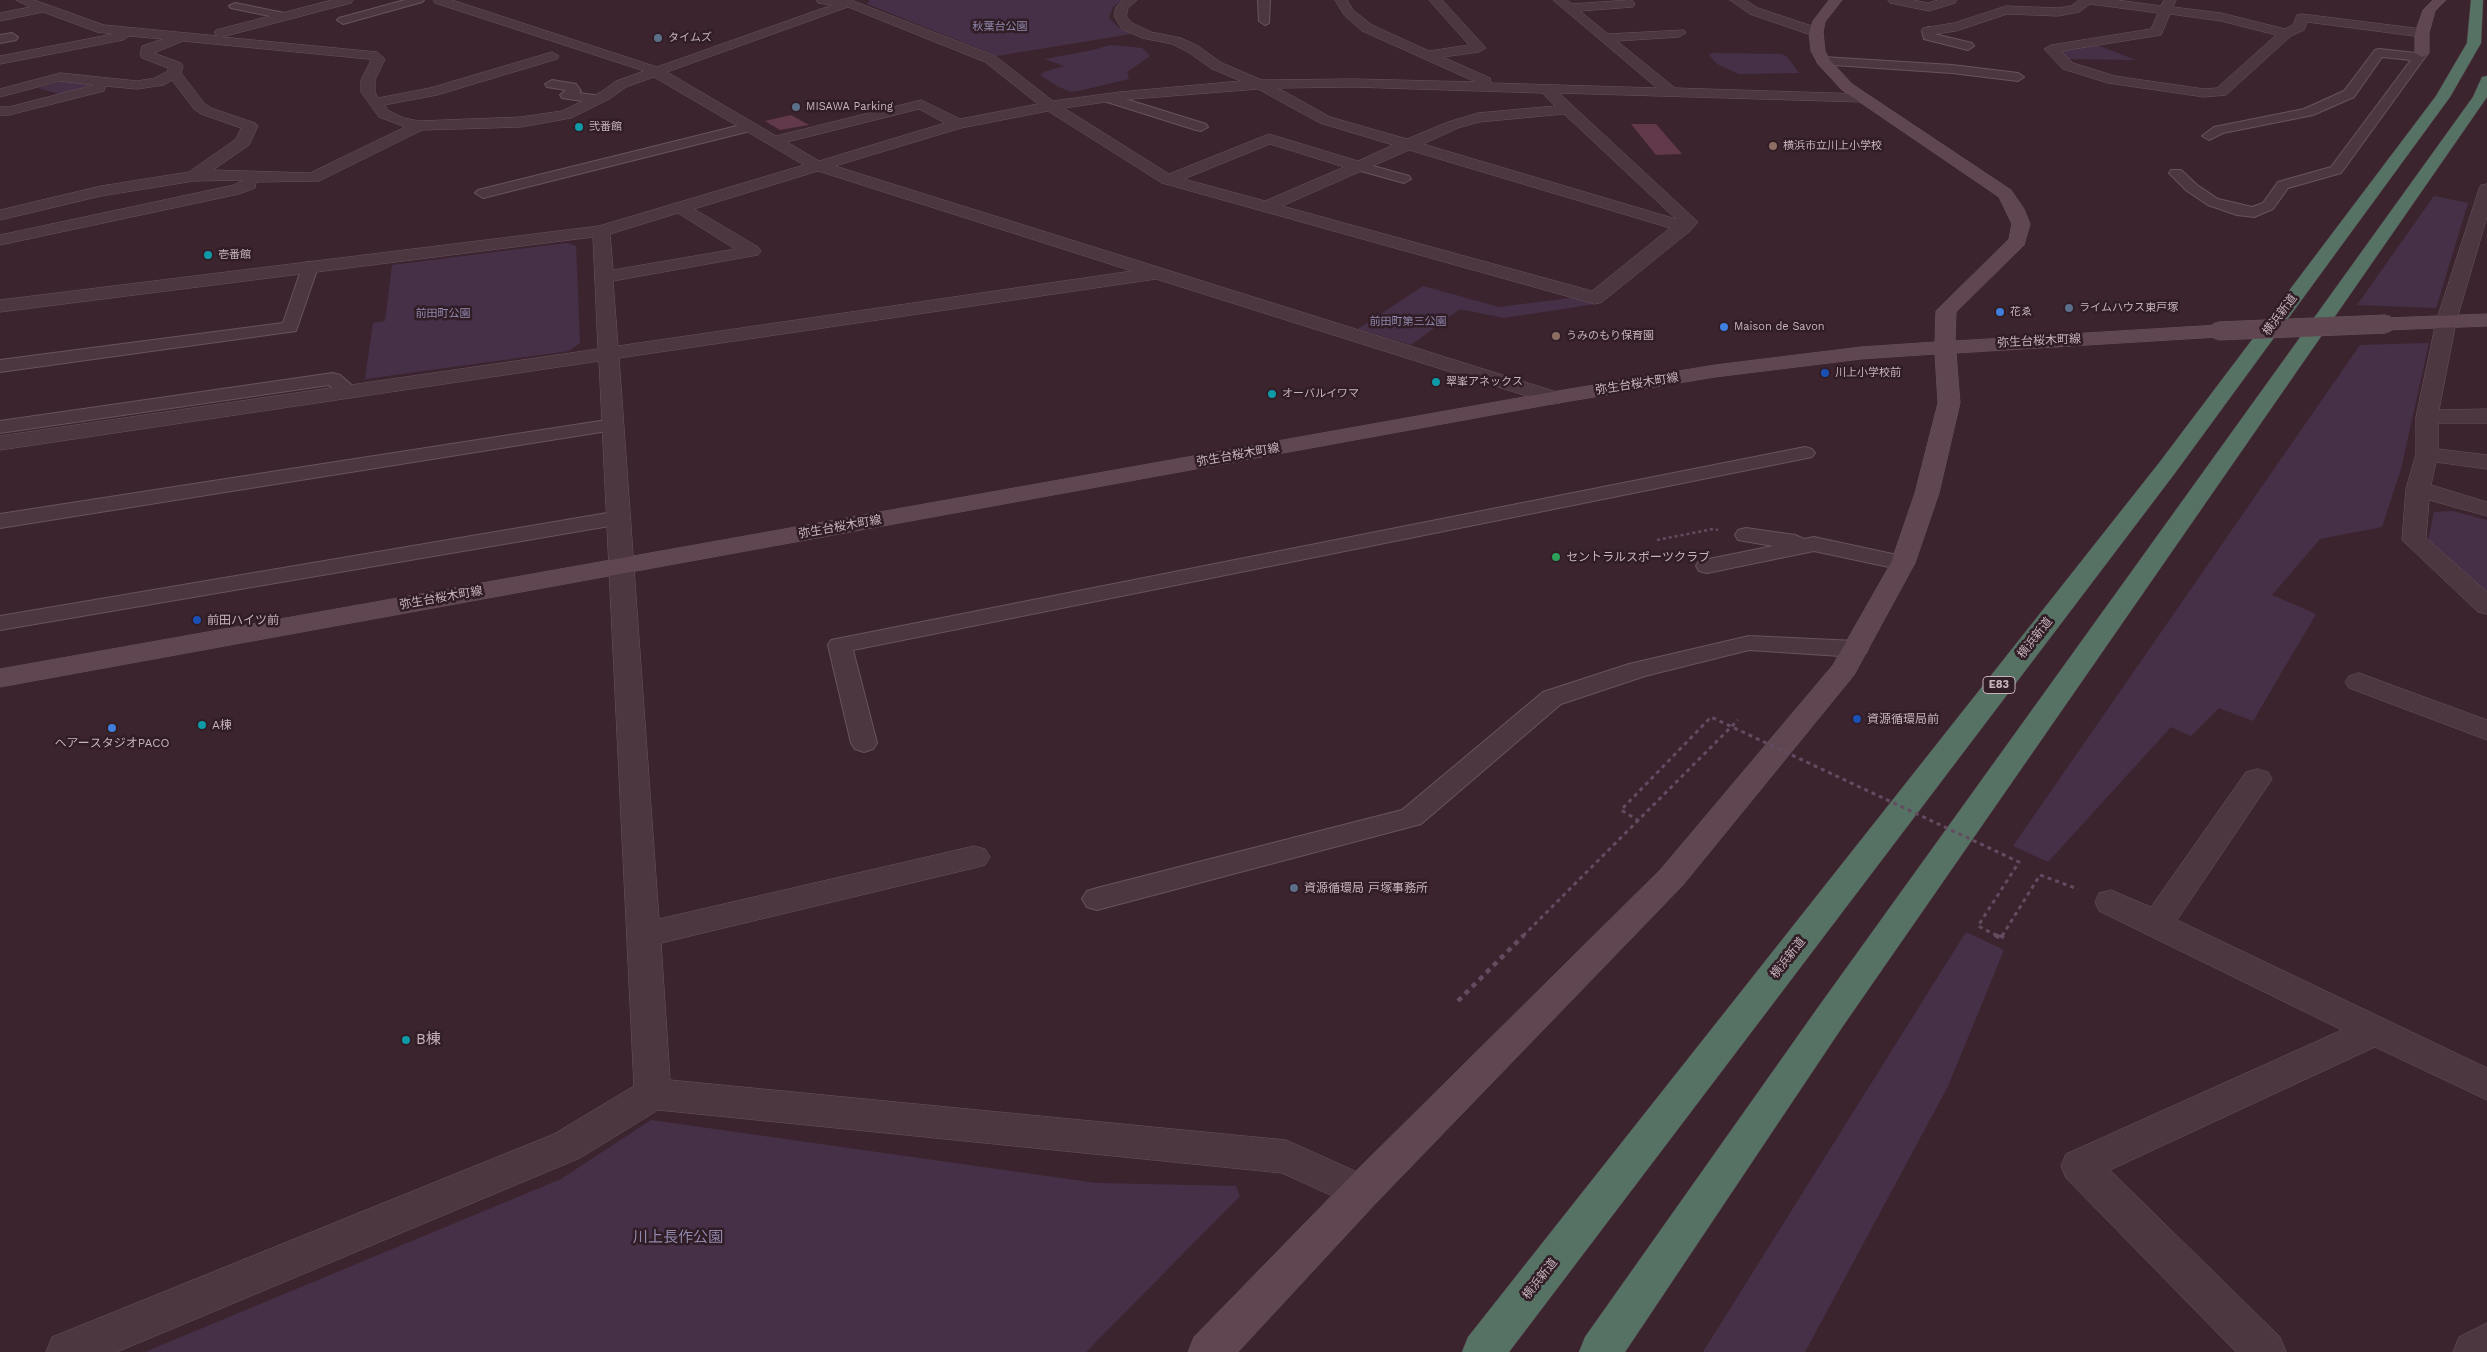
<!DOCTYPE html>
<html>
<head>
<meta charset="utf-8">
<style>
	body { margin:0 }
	canvas { display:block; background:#3c242f }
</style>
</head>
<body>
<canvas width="2487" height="1352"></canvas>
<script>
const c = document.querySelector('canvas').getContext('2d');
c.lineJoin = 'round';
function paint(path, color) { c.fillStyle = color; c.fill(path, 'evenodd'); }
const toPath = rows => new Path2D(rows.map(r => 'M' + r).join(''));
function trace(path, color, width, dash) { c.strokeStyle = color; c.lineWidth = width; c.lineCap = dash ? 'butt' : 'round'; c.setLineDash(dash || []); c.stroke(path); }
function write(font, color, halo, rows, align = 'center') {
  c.font = font + ' "Work Sans","Noto Sans JP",sans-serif'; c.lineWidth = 5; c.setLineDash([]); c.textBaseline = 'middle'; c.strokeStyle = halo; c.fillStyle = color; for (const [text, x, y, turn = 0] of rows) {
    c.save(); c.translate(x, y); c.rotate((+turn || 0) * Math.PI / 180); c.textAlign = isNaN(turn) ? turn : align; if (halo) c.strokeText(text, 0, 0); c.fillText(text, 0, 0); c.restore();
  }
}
paint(toPath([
	[870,0,1123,0,1113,7,1109,18,1118,27,1131,34,997,56,867,4],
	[1110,45,1142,48,1150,56,1127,72,1129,79,1078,91,1071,92,1057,86,1040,75,1044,72,1064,66,1045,59,1093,50],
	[2097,45,2136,60,2069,59,2060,51],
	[1713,53,1782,54,1787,57,1799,73,1739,74,1717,64,1709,55],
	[64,81,94,84,60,94,38,88],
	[2434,196,2468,203,2436,308,2357,305],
	[567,243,576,246,580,343,569,351,365,379,373,323,385,321,392,265],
	[1423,286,1499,307,1578,297,1602,303,1504,318,1460,309,1411,345,1358,329],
	[2429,343,2401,469,2382,527,2320,539,2272,595,2316,614,2253,721,2219,708,2191,736,2171,727,2048,862,2013,846,2360,345],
	[2453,511,2487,520,2487,600,2427,546,2434,512],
	[1966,932,2004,950,1948,1086,1805,1352,1703,1352],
	[651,1120,1096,1183,1236,1186,1240,1196,1086,1352,145,1352,561,1179]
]), '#453048');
paint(toPath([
	[791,115,809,125,780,130,765,121],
	[1631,124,1656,124,1682,154,1656,155]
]), '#62384b');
const lane = toPath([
	[405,0,424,0,422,2,343,24,337,20,339,18,405,0],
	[1258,0,1270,0,1269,23,1265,25,1259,21,1258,0],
	[235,3,284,13,290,16,284,19,231,8,229,6,235,3],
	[1928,27,1932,28,1934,34,1972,43,1974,46,1968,50,1924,39,1922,31,1928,27],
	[12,33,18,37,16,40,0,43,0,35,12,33],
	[2379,49,2416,53,2422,49,2428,53,2341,173,2288,188,2273,209,2254,217,2237,215,2208,205,2187,191,2169,173,2171,170,2181,170,2197,185,2218,199,2252,207,2263,203,2278,182,2331,167,2411,60,2382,57,2354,97,2313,115,2223,133,2209,140,2202,136,2214,127,2304,109,2344,91,2375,50,2379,49],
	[1823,57,1952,65,2018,73,2024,77,2018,81,1952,73,1819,64,1817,61,1819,58,1823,57],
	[552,80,576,84,581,91,579,93,601,96,603,99,596,103,562,98,560,95,566,90,547,87,545,84,552,80],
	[1109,94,1206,124,1208,127,1201,131,1196,130,1104,101,1102,98,1109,94],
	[749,123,756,127,754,130,483,198,475,193,478,190,749,123],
	[1359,162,1409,176,1411,179,1404,183,1354,169,1352,166,1354,163,1359,162],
	[310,262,316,263,318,267,296,331,0,372,0,360,283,323,302,267,304,263,310,262],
	[333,373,340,375,355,388,358,392,355,396,341,396,329,385,0,433,0,421,333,373],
	[613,419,620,421,623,425,620,429,0,528,0,514,613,419],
	[1805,447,1812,449,1815,453,1812,457,853,650,877,743,873,749,864,752,855,749,851,743,828,645,831,640,1805,447],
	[619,511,627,513,630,518,627,523,0,630,0,616,619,511],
	[1746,528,1795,535,1804,539,1814,537,1911,558,1914,563,1911,568,1903,570,1814,551,1707,573,1699,571,1696,566,1699,561,1773,546,1738,540,1735,535,1738,530,1746,528],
	[1749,636,1856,641,1865,644,1868,649,1865,654,1856,657,1749,650,1645,676,1561,704,1421,824,1097,910,1087,907,1082,899,1087,891,1097,888,1402,810,1543,692,1629,664,1749,636]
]);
const street = toPath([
	[16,0,34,0,104,25,218,36,214,33,216,30,332,0,353,0,351,3,222,37,377,52,385,59,375,80,375,92,378,98,430,88,552,52,559,56,557,59,437,95,384,105,389,111,404,118,419,121,521,117,562,111,601,92,616,81,644,71,435,3,433,0,452,0,657,67,832,5,818,3,816,0,851,0,995,56,1053,101,1120,92,1241,81,1212,69,1188,52,1172,44,1142,38,1122,29,1114,16,1116,7,1123,0,1137,0,1128,8,1126,16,1132,23,1151,32,1181,38,1198,46,1222,63,1262,80,1354,79,1476,82,1362,31,1344,15,1335,0,1347,0,1353,10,1372,25,1429,51,1469,45,1429,0,1442,0,1486,48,1479,52,1443,57,1490,78,1491,83,1657,88,1553,0,1567,0,1572,4,1629,0,1633,1,1635,4,1633,7,1580,11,1608,34,1684,30,1686,33,1679,37,1617,41,1675,88,1862,94,1869,98,1862,102,1559,93,1698,222,1690,231,1602,302,1595,304,1162,183,1048,111,961,128,835,166,1560,393,1563,398,1560,403,1552,404,1156,279,619,358,659,919,974,846,985,849,990,857,985,865,974,868,661,943,670,1080,1286,1140,1375,1180,1380,1192,1375,1204,1361,1209,1282,1173,658,1110,580,1158,117,1352,46,1352,52,1337,554,1134,634,1086,599,361,0,450,0,436,598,349,593,237,0,312,0,300,599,226,804,165,654,77,626,87,611,98,571,118,521,127,422,130,319,181,256,182,255,188,239,194,0,245,0,235,234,185,243,180,194,181,101,196,0,220,0,210,101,186,189,172,236,139,241,128,201,114,194,109,172,80,164,85,137,89,105,86,104,91,9,115,0,115,0,107,9,107,94,85,60,81,0,97,0,89,60,73,137,81,155,78,168,71,168,68,142,58,140,55,142,46,163,39,129,36,123,40,0,64,0,56,113,34,97,32,43,12,0,21,0,13,30,7,16,0],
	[848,7,985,62,1038,104,960,119,921,100,776,136,667,72,848,7],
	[183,41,368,59,371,60,361,80,361,92,379,117,405,127,310,173,213,170,249,145,258,126,255,123,211,108,204,103,181,73,183,66,181,63,154,53,183,41],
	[1354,87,1542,93,1555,106,1478,113,1448,122,1407,139,1330,117,1278,88,1354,87],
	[1258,89,1320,123,1393,145,1358,161,1269,134,1169,174,1064,108,1120,100,1258,89],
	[919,109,945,123,819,161,787,142,919,109],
	[1564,114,1676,219,1423,144,1458,128,1479,122,1564,114],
	[1270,144,1344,167,1265,201,1184,179,1270,144],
	[1409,150,1670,228,1592,291,1282,206,1409,150],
	[818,171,1132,271,618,346,613,281,752,256,758,255,761,251,758,247,694,209,818,171],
	[678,213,735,249,613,270,610,234,678,213],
	[1730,0,1745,0,1758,8,1821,29,1823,32,1821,35,1811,35,1750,14,1730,0],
	[1888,0,1913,0,1928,3,1938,0,1957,0,1955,3,1929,11,1890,3,1888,0],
	[2079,0,2117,0,2161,6,2164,0,2176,0,2173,7,2221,13,2285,29,2293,25,2297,15,2302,14,2422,29,2429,33,2422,37,2307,22,2304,30,2291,36,2226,95,2204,97,2108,83,2063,69,2044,49,2051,45,2151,29,2158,13,2090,4,2079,12,2058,16,2007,14,1956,31,1928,35,1921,31,1923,28,1954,23,2006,6,2058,8,2071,6,2079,0],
	[2170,14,2221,21,2276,35,2217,88,2204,89,2115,76,2073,63,2061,51,2161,35,2170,14],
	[2487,184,2487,217,2456,322,2439,410,2487,409,2487,423,2438,423,2438,449,2487,455,2487,469,2436,462,2431,485,2487,502,2487,516,2429,500,2426,538,2487,592,2487,614,2478,612,2402,540,2406,489,2416,454,2416,417,2436,322,2479,189,2481,185,2487,184],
	[2359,673,2487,720,2487,740,2349,688,2345,682,2349,676,2359,673],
	[2257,769,2268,772,2272,779,2177,920,2487,1068,2487,1100,2375,1047,2110,1170,2280,1337,2286,1352,2236,1352,2066,1178,2061,1166,2066,1154,2342,1030,2099,911,2095,902,2099,893,2111,890,2151,907,2246,772,2257,769],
	[2487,1323,2487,1352,2453,1352,2459,1337,2487,1323]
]);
const secondary = toPath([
	[1829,0,1842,0,1825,22,1823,32,1825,51,1829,59,1852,84,2011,190,2024,209,2030,224,2024,245,1956,312,1955,341,2218,325,2225,327,2228,331,2225,335,2218,337,1956,353,1960,403,1939,493,1915,563,1854,675,1683,885,1375,1204,1238,1352,1188,1352,1194,1337,1347,1180,1661,869,1833,665,1891,563,1915,493,1938,403,1935,354,1861,359,1715,377,1552,404,0,687,0,669,1552,392,1715,365,1861,347,1935,342,1936,311,2009,239,2012,224,1999,197,1842,90,1818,64,1811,51,1809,32,1813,21,1829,0],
	[2433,0,2446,0,2435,11,2429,33,2429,53,2422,57,2415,53,2415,33,2423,10,2433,0],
	[2487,314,2487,326,2386,330,2379,328,2376,324,2379,320,2386,318,2487,314]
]);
const highway = toPath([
	[2471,0,2483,0,2481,43,2450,97,2175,473,1509,1352,1462,1352,1468,1337,2159,463,2436,96,2467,43,2471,0],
	[2487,76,2487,97,1843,1026,1625,1352,1579,1352,1585,1337,1819,1006,2473,97,2482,77,2487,76]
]);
trace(lane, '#67535b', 2);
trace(street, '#67535b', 1);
trace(secondary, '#67535b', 1);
trace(highway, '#544048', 1);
trace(toPath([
	[1657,540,1713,529,1718,530]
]), '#634c60', 2.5, [3, 3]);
trace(toPath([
	[1523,936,1738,720],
	[2002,936,2040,875,2078,889]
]), '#634c60', 3, [4, 4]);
trace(toPath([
	[2001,938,2003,935],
	[1458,1001,1524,935]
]), '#634c60', 4.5, [5, 5]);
paint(lane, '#4c3741');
paint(street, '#4c3741');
paint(secondary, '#5f4650');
paint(highway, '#557265');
const secondaryBridge = toPath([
	[2218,331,2386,324]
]);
trace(secondaryBridge, '#67535b', 19, []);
trace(toPath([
	[1639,821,1621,810,1711,717,2019,862,1978,926,1998,936]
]), '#634c60', 3, [4, 4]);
trace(toPath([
	[1995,935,2001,938]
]), '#634c60', 4.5, [5, 5]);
trace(secondaryBridge, '#5f4650', 18);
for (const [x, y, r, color] of [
	[658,38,5,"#5c6f8a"],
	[796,107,5,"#5c6f8a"],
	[579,127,5,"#0f9aa8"],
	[1773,146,5,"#8d6e63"],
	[208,255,5,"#0f9aa8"],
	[2069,308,5,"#5c6f8a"],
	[2000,312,5,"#3f7fe0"],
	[1724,327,5,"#3f7fe0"],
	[1556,336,5,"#8d6e63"],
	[1825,373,5,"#1a4fb4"],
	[1436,382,5,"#0f9aa8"],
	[1272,394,5,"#0f9aa8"],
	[1556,557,5,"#2e9e5b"],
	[197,620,5,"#1a4fb4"],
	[1857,719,5,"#1a4fb4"],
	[202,725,5,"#0f9aa8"],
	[112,728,5,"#3f7fe0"],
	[1294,888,5,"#5c6f8a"],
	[406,1040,5,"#0f9aa8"]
]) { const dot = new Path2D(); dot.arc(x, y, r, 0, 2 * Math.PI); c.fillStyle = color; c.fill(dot); trace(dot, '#311d26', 2); }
write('11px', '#9089ad', '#311d26', [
	["秋葉台公園",1000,27],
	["前田町公園",443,314],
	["前田町第三公園",1408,322]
]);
write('11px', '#c7b3bb', '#311d26', [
	["タイムズ",668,38],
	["MISAWA Parking",806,107],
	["弐番館",589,127],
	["横浜市立川上小学校",1783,146],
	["壱番館",218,255],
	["ライムハウス東戸塚",2079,308],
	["花ゑ",2010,312],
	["Maison de Savon",1734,327],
	["うみのもり保育園",1566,336],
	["川上小学校前",1835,373],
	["翠峯アネックス",1446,382],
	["オーバルイワマ",1282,394]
], 'left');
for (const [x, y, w] of [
	[1999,685,32]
]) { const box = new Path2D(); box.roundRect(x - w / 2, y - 8.5, w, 17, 4); c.fillStyle = '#311d26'; c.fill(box); trace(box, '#c7b3bb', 1); }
write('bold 11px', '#c7b3bb', null, [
	["E83",1999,685]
]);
write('12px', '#c7b3bb', '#311d26', [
	["横浜新道",2280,315,-53],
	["弥生台桜木町線",2039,341,-3],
	["弥生台桜木町線",1637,384,-9],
	["弥生台桜木町線",1238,455,-10],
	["弥生台桜木町線",840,527,-10],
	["弥生台桜木町線",441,598,-10],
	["横浜新道",2035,638,-52],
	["横浜新道",1788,958,-52],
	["横浜新道",1540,1279,-52]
]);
write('12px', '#c7b3bb', '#311d26', [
	["セントラルスポーツクラブ",1566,557],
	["前田ハイツ前",207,620],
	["資源循環局前",1867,719],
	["A棟",212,725],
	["ヘアースタジオPACO",112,743,"center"],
	["資源循環局 戸塚事務所",1304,888]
], 'left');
write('15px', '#c7b3bb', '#311d26', [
	["B棟",416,1040]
], 'left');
write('15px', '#9089ad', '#311d26', [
	["川上長作公園",678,1238]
]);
</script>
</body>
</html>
